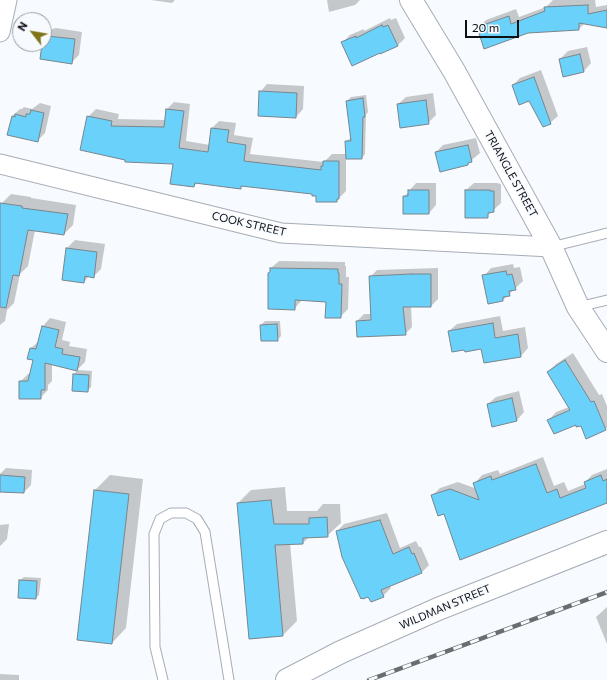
<!DOCTYPE html>
<html>
<head>
<meta charset="utf-8">
<style>
	body { margin:0 }
	#map { position:relative; width:607px; height:680px; overflow:hidden; background:#f7fafe; font-family:Commissioner,sans-serif }
	canvas { display:block }
	.north { position:absolute; left:12px; top:12px; width:40px; height:40px; box-sizing:border-box; background:#f7fafe; border:1px solid #999ca0; border-radius:50%; rotate:301deg; font-size:11px; font-weight:700; line-height:16px; text-align:center; color:#0d1013 }
	.north::after { content:''; display:block; margin:auto; width:14px; height:18px; background:#7f7518; clip-path:polygon(50% 0,100% 100%,50% 72%,0 100%) }
	.scale { position:absolute; left:465px; top:20px; width:54px; height:18px; box-sizing:border-box; border:2px solid #0d1013; border-top:0; padding-left:5px; font-size:12px; line-height:14px; white-space:nowrap; color:#0d1013; -webkit-text-stroke:3px #f7fafe; paint-order:stroke }
</style>
</head>
<body>
<div id="map">
<canvas width="607" height="680"></canvas>
<div class="north">N</div>
<div class="scale">20 m</div>
</div>
<script>
const c = document.querySelector('canvas').getContext('2d');
c.lineJoin = 'round';
function paint(path, color) { c.fillStyle = color; c.fill(path, 'evenodd'); }
const toPath = rows => new Path2D(rows.map(r => 'M' + r).join(''));
function trace(path, color, width, dash) { c.strokeStyle = color; c.lineWidth = width; c.lineCap = dash ? 'butt' : 'round'; c.setLineDash(dash || []); c.stroke(path); }
function write(font, color, halo, rows, align = 'center') {
  c.font = font + ' Commissioner,sans-serif'; c.lineWidth = 3.5; c.setLineDash([]); c.textBaseline = 'middle'; c.strokeStyle = halo; c.fillStyle = color; for (const [text, x, y, turn = 0] of rows) {
    c.save(); c.translate(x, y); c.rotate((+turn || 0) * Math.PI / 180); c.textAlign = isNaN(turn) ? turn : align; if (halo) c.strokeText(text, 0, 0); c.fillText(text, 0, 0); c.restore();
  }
}
paint(toPath([
	[151,0,175,0,172,3],
	[327,0,360,0,355,5,329,12],
	[553,0,595,0,596,7,607,5,607,27,585,23,578,30,478,28,486,20,516,9,519,17,546,7],
	[390,18,391,20,396,18,405,38,398,45,380,52,342,43,350,35,364,29,364,31],
	[56,28,82,32,79,55,71,63,43,44,44,44,44,37,52,29],
	[587,47,591,63,584,71,560,59,568,51],
	[541,70,558,116,550,123,530,100,513,85,520,78],
	[267,84,304,86,303,109,296,117,260,92],
	[433,93,436,115,428,123,398,104,406,97],
	[366,95,368,112,366,115,365,154,362,158,346,158,346,191,336,201,314,193,243,185,240,188,198,182,194,186,174,163,88,117,96,109,119,114,118,119,165,120,167,109,174,102,190,104,186,141,210,145,212,128,219,121,236,123,234,135,253,138,250,154,324,162,332,154,346,154,346,141,351,138,347,101,351,97],
	[40,103,51,106,45,133,37,141,12,116,20,109,22,109,24,107,32,109],
	[476,138,480,153,467,164,436,152,443,145],
	[416,183,436,183,436,205,429,213,404,197],
	[474,183,497,183,501,184,501,203,487,216,466,190],
	[11,194,31,197,31,198,76,205,73,225,64,234,35,230,28,266,20,274,14,303,7,310,5,321,0,325,0,215,2,203],
	[75,240,105,244,101,269,94,276,89,276,84,282,67,248],
	[279,261,345,262,345,266,346,266,346,277,349,277,348,309,340,317,327,301,302,300,295,308,271,271,271,268],
	[513,264,514,268,520,267,523,281,503,300,484,276,491,268],
	[438,268,438,299,431,306,411,306,412,327,405,334,357,321,364,314,372,314,370,277,377,270],
	[500,316,503,331,525,327,528,348,521,356,482,347,449,331,457,324],
	[50,318,66,322,62,340,70,342,69,346,87,349,85,362,77,370,52,364,52,381,48,385,48,390,40,398,20,382,28,374,31,374,35,360,31,348,39,341,43,326],
	[265,321,280,321,281,336,277,340,261,325],
	[573,353,599,395,602,394,607,406,607,428,590,436,581,424,549,420,556,412,569,407,548,372,556,364],
	[78,370,92,371,91,387,87,391,74,374],
	[519,391,524,412,517,420,488,404,496,397],
	[543,457,554,486,564,482,568,491,585,484,585,482,592,475,607,469,607,502,445,513,432,496,440,488,458,482,477,489,475,483,482,475,498,470,500,474],
	[6,468,32,470,31,485,24,492,0,491,0,474],
	[110,475,143,479,126,628,112,643,95,490],
	[285,487,287,511,317,511,323,504,340,504,341,523,327,536,309,537,303,543,290,543,297,621,283,635,250,638,238,503,251,490],
	[387,513,400,548,416,541,419,547,421,547,429,565,422,572,390,586,391,588,383,596,337,531,344,524],
	[9,524,7,539,0,546,0,525],
	[24,577,41,578,39,595,36,598,20,580],
	[607,607,607,644,596,617],
	[0,674,19,675,19,680,0,680]
]), '#0003');
const building = toPath([
	[588,5,588,14,607,10,607,28,579,23,579,30,528,33,484,49,477,27,509,16,511,24,545,11,544,7,588,5],
	[382,25,383,27,388,25,398,46,380,54,380,53,352,66,341,42,356,36,356,38,382,25],
	[44,36,47,37,47,36,75,39,72,64,40,59,42,44,44,44,44,36],
	[580,54,584,72,563,77,559,59,580,54],
	[534,77,551,124,543,127,529,101,519,105,512,85,534,77],
	[259,91,297,93,296,118,258,116,259,91],
	[363,98,365,117,363,117,362,159,346,159,345,141,351,141,346,101,363,98],
	[426,100,429,124,400,128,397,104,426,100],
	[166,109,184,111,179,148,208,152,211,128,229,130,227,142,246,145,244,161,321,170,321,166,323,166,323,161,339,161,339,199,337,199,337,202,316,202,316,196,312,196,312,194,241,186,241,189,233,188,195,183,194,187,170,184,173,164,125,162,125,160,80,150,87,116,112,121,111,126,164,127,166,109],
	[31,110,44,113,38,142,7,135,12,116,15,117,15,114,26,117,26,114,30,114,31,110],
	[468,145,472,162,468,163,468,165,440,172,435,152,468,145],
	[408,190,429,190,429,214,403,214,403,196,408,196,408,190],
	[465,190,490,190,490,191,494,191,494,212,488,213,488,218,465,218,465,190],
	[0,203,22,206,22,208,68,214,64,235,28,230,19,276,13,275,6,308,0,307,0,203],
	[66,248,97,252,94,278,85,276,84,283,62,280,66,248],
	[270,268,338,269,338,273,339,273,339,284,342,284,341,318,325,318,326,302,295,300,295,310,268,309,268,273,270,272,270,268],
	[506,271,507,275,512,274,516,290,509,291,510,296,503,297,503,301,488,304,482,275,506,271],
	[411,274,431,274,431,307,403,307,406,335,357,337,356,321,371,320,369,276,411,274],
	[493,323,495,338,518,334,521,357,484,363,481,349,465,352,464,350,452,352,448,331,493,323],
	[277,324,278,341,261,341,260,325,277,324],
	[42,326,59,330,55,347,63,349,62,354,80,357,77,371,45,363,45,390,41,390,41,399,19,399,19,381,28,381,33,360,27,359,30,348,36,349,42,326],
	[565,360,591,402,594,401,606,430,586,439,581,426,576,427,576,425,554,434,547,420,570,410,547,372,565,360],
	[73,374,89,375,88,392,72,391,73,374],
	[512,398,517,421,492,427,487,404,512,398],
	[536,464,547,493,557,489,560,498,586,488,584,482,601,475,603,481,607,479,607,503,460,560,444,514,438,516,431,495,450,489,479,500,473,483,491,476,492,480,536,464],
	[0,475,25,477,24,493,0,492,0,475],
	[94,490,129,494,112,644,77,640,94,490],
	[271,500,274,524,309,524,309,518,327,517,328,537,303,538,303,544,275,545,283,636,249,639,237,503,271,500],
	[380,520,393,554,409,547,412,554,414,553,422,573,381,590,384,597,371,602,368,597,363,599,362,598,361,599,342,557,336,531,380,520],
	[19,580,37,581,36,599,18,598,19,580]
]);
paint(building, '#6ad1fb');
trace(building, '#78858b', 1);
const lane = toPath([
	[551,247,607,233],
	[578,307,607,300],
	[163,680,155,647,154,534,160,519,171,513,186,513,197,519,205,532,229,680]
]);
const street = toPath([
	[0,32,7,0],
	[0,164,281,233,551,247]
]);
const secondary = toPath([
	[411,0,454,71,551,247,578,307,607,351],
	[287,680,341,652,438,609,607,542]
]);
trace(lane, '#a5adb7', 11);
trace(street, '#a5adb7', 21);
trace(secondary, '#a5adb7', 24);
trace(lane, '#fff', 9);
trace(street, '#fff', 19);
trace(secondary, '#fff', 22);
const rail = toPath([
	[369,680,607,592]
]);
trace(rail, '#6a6d70', 4.5);
trace(rail, '#f7fafe', 3, [9]);
write('11px', '#0d1013', '#f7fafe', [
	["TRIANGLE STREET",511,174,61],
	["COOK STREET",249,224,13],
	["WILDMAN STREET",445,607,-23]
]);
</script>
</body>
</html>
